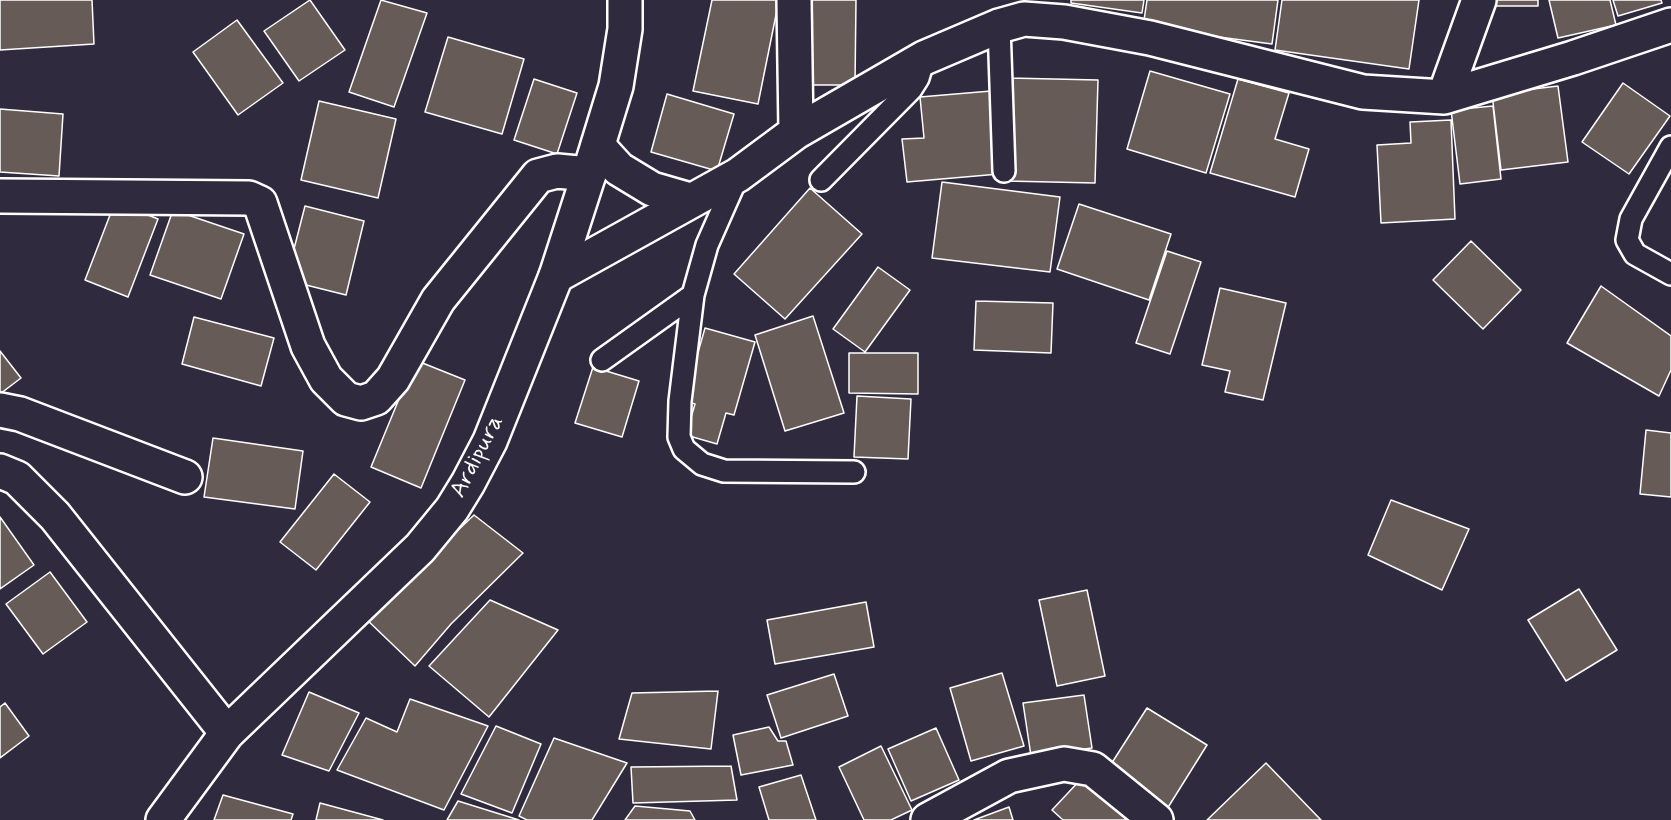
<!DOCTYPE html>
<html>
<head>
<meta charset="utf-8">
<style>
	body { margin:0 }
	canvas { display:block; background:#2f2a3d }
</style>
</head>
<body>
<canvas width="1671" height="820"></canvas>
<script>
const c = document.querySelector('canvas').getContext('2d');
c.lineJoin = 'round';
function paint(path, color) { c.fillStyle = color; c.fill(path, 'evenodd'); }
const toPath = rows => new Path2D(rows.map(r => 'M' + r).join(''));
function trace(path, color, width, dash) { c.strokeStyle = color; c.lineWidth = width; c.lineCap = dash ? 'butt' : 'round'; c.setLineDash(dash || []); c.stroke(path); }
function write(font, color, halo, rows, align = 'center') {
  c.font = font + ' Mynerve,sans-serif'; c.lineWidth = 4.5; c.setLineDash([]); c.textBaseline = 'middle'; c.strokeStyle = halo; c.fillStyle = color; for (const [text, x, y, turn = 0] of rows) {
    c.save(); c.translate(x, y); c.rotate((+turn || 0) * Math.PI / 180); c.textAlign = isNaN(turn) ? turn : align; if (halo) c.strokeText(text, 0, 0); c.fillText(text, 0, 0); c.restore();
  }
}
const building = toPath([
	[0,0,92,0,94,44,0,50,0,0],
	[310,0,345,50,299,81,264,31,310,0],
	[381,0,427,13,394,107,349,92,381,0],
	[712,0,779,0,758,104,693,91,712,0],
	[805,0,856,0,855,85,805,85,805,0],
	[1071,0,1144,0,1142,13,1071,3,1071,0],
	[1147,0,1278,0,1272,44,1143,27,1147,0],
	[1282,0,1419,0,1409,69,1275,50,1282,0],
	[1492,0,1538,0,1538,6,1492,6,1492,0],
	[1549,0,1610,0,1616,25,1558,38,1549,0],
	[1613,0,1661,0,1662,3,1618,16,1613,0],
	[237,20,283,83,238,115,193,52,237,20],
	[448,37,524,59,502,134,425,112,448,37],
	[1150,71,1230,94,1206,173,1127,149,1150,71],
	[1009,78,1098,80,1095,183,1006,181,1009,78],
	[534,79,577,93,557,154,514,140,534,79],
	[1238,79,1289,93,1275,139,1309,149,1295,197,1210,173,1238,79],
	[1623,83,1670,116,1629,174,1582,142,1623,83],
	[1558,86,1568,162,1501,170,1492,94,1558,86],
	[991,91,999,174,907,182,902,139,924,138,920,97,991,91],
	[667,94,734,114,717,171,651,152,667,94],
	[319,101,396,119,378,198,301,180,319,101],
	[1493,106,1501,179,1460,184,1451,110,1493,106],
	[0,109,63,114,59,176,0,172,0,109],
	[1451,120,1455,219,1381,223,1377,145,1411,143,1410,122,1451,120],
	[942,182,1060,197,1050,272,932,258,942,182],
	[810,188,862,234,785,319,734,274,810,188],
	[115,202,158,219,128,297,85,280,115,202],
	[1079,204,1171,234,1149,300,1057,269,1079,204],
	[305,206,364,221,346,295,286,280,305,206],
	[173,210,244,234,221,299,150,275,173,210],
	[1471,241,1521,290,1483,329,1433,280,1471,241],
	[1167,251,1201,262,1170,354,1136,343,1167,251],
	[878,267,910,290,865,352,833,329,878,267],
	[1601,286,1671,336,1671,370,1659,396,1567,343,1601,286],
	[1220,288,1286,303,1263,400,1225,392,1230,371,1202,365,1220,288],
	[976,301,1053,303,1051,353,974,350,976,301],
	[813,316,844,413,785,431,755,335,813,316],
	[194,317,274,338,261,386,182,364,194,317],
	[705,328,755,342,734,415,726,413,717,444,686,435,695,404,684,401,705,328],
	[0,351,21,378,0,394,0,351],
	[849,353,918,353,918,394,849,393,849,353],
	[415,360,465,380,421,488,371,467,415,360],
	[593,367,639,381,622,437,575,423,593,367],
	[857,396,911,399,908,459,854,457,857,396],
	[1646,430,1671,433,1671,497,1640,494,1646,430],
	[213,438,303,451,295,509,204,497,213,438],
	[334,474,370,502,316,570,280,542,334,474],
	[1391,500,1469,529,1442,590,1368,555,1391,500],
	[474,515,523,553,451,624,415,666,365,618,474,515],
	[0,517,34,565,0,589,0,517],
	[50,572,87,622,43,654,6,604,50,572],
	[1579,589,1617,650,1566,681,1528,620,1579,589],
	[1087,590,1105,676,1057,686,1039,600,1087,590],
	[490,600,558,630,489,717,429,666,490,600],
	[866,602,874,647,775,664,767,620,866,602],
	[1002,673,1024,746,971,761,950,688,1002,673],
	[834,674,848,716,781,738,767,695,834,674],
	[718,691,711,749,619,739,632,693,718,691],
	[309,692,359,713,329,771,282,755,309,692],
	[1084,695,1092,748,1031,756,1023,703,1084,695],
	[410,699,488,726,444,810,337,770,366,718,397,732,410,699],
	[5,703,29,736,0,758,0,707,5,703],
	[1147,708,1207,745,1167,809,1106,772,1147,708],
	[496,726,541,744,512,813,461,794,496,726],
	[769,727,778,741,786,741,793,765,741,775,733,735,769,727],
	[936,728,959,780,911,801,888,749,936,728],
	[554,738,627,763,592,820,527,820,519,816,554,738],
	[881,746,912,810,891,820,864,820,839,767,881,746],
	[1266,763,1321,820,1207,820,1266,763],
	[731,766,737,800,633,803,631,767,731,766],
	[801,775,816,820,769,820,759,787,801,775],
	[1082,778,1127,820,1063,820,1052,810,1082,778],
	[223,795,293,814,291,820,214,820,223,795],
	[458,801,519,820,447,820,458,801],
	[320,803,383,820,316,820,320,803],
	[635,806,690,811,695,820,625,820,635,806],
	[1009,807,1013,820,974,820,1009,807]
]);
paint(building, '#675b57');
trace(building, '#fff', 1.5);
const service = toPath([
	[999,26,1004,171],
	[1671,147,1631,219,1627,240,1635,254,1671,274],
	[738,175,707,245,693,295,680,401,679,437,684,449,702,464,724,471,854,472],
	[821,180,911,89,918,78,924,58],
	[602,360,693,295]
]);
const minor = toPath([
	[794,0,796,132],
	[1444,97,1479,0],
	[598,146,619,169,652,189,690,200],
	[0,196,249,198,260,203,308,346,326,379,346,399,361,403,376,398,393,379,438,300,538,176,557,171,589,174],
	[556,276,738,175,796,132,924,58,999,26,1024,19,1064,22,1150,38,1363,92,1444,97,1573,58,1671,25],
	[0,410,20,414,185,477],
	[0,471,17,478,55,516,227,733],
	[928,820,1009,776,1064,764,1093,769,1156,820]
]);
const tertiary = toPath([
	[163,820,227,733,420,548,452,509,468,483,490,441,556,276,589,174,616,86,625,29,625,0]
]);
trace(service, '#fff', 26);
trace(minor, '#fff', 38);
trace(tertiary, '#fff', 38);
trace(service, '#2f2a3d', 21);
trace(minor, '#2f2a3d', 33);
trace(tertiary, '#2f2a3d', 33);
write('24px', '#fff', '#2f2a3d', [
	["Ardipura",478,457,-63]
]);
</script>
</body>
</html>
